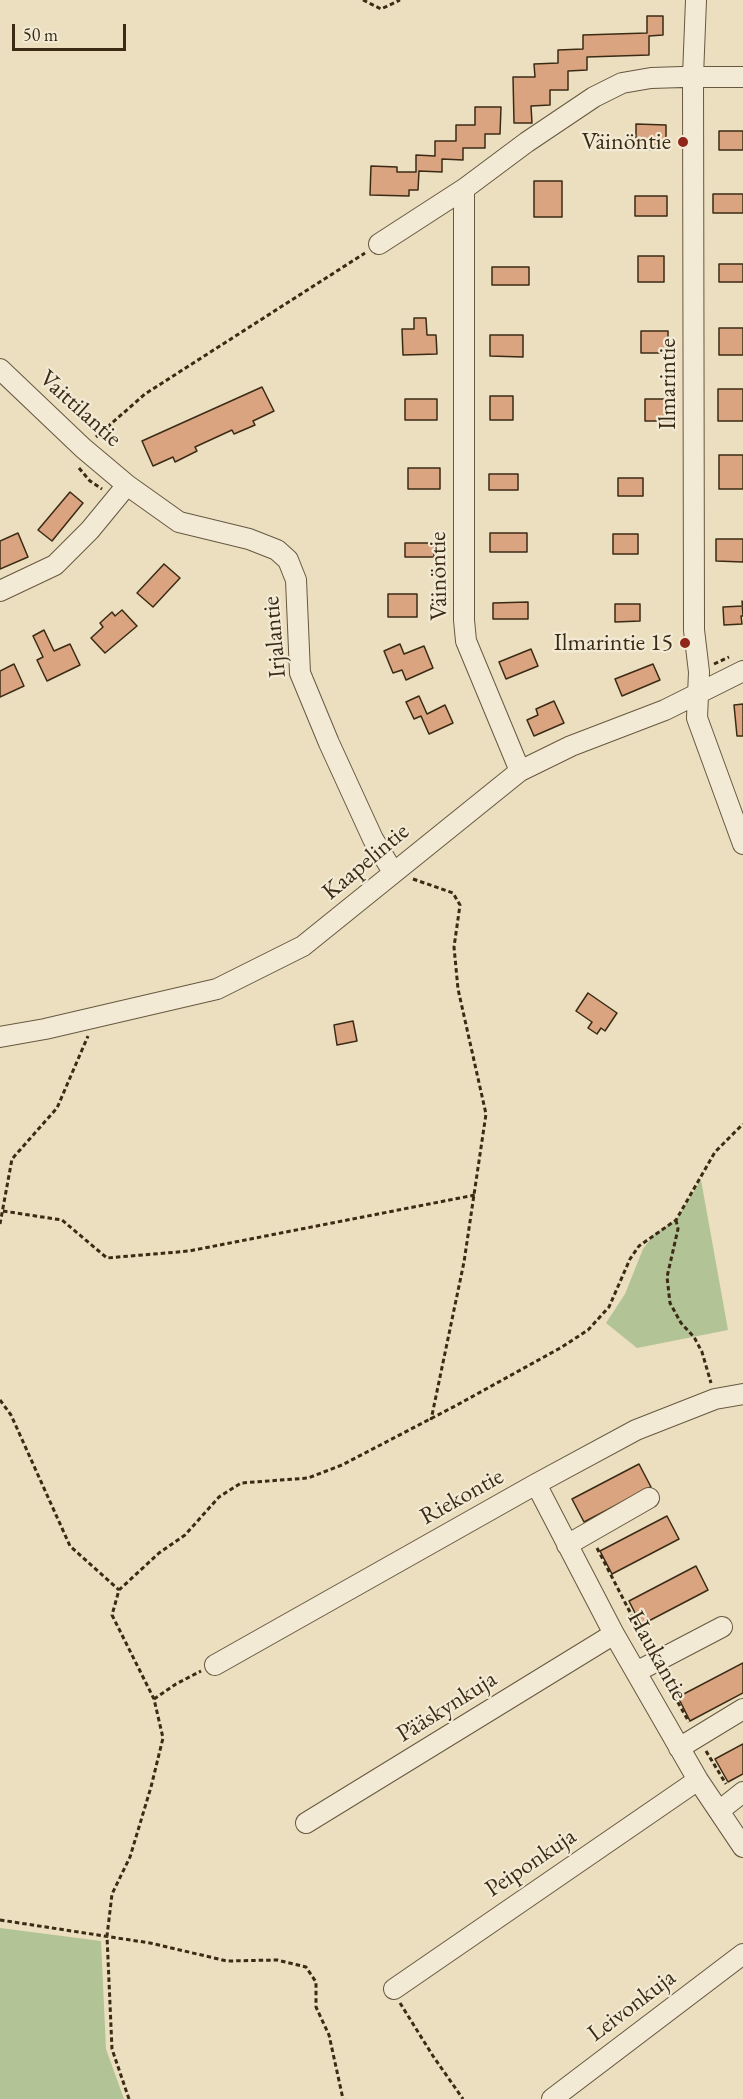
<!DOCTYPE html>
<html>
<head>
<meta charset="utf-8">
<style>
	body { margin:0 }
	#map { position:relative; width:743px; height:2099px; overflow:hidden; background:#ebdfbf; font-family:"EB Garamond",serif }
	canvas { display:block }
	.scale { position:absolute; left:12px; top:24px; width:114px; height:27px; box-sizing:border-box; border:3px solid #3b2b15; border-top:0; padding-left:8px; font-size:18px; line-height:21px; white-space:nowrap; color:#3b2b15; -webkit-text-stroke:4px #f2ead5; paint-order:stroke }
</style>
</head>
<body>
<div id="map">
<canvas width="743" height="2099"></canvas>
<div class="scale">50 m</div>
</div>
<script>
const c = document.querySelector('canvas').getContext('2d');
c.lineJoin = 'round';
function paint(path, color) { c.fillStyle = color; c.fill(path, 'evenodd'); }
const toPath = rows => new Path2D(rows.map(r => 'M' + r).join(''));
function trace(path, color, width, dash) { c.strokeStyle = color; c.lineWidth = width; c.lineCap = dash ? 'butt' : 'round'; c.setLineDash(dash || []); c.stroke(path); }
function write(font, color, halo, rows, align = 'center') {
  c.font = font + ' "EB Garamond",serif'; c.lineWidth = 4.5; c.setLineDash([]); c.textBaseline = 'middle'; c.strokeStyle = halo; c.fillStyle = color; for (const [text, x, y, turn = 0] of rows) {
    c.save(); c.translate(x, y); c.rotate((+turn || 0) * Math.PI / 180); c.textAlign = isNaN(turn) ? turn : align; if (halo) c.strokeText(text, 0, 0); c.fillText(text, 0, 0); c.restore();
  }
}
paint(toPath([
	[701,1180,728,1330,637,1348,606,1323,625,1294,643,1249,654,1234,676,1220],
	[0,1928,101,1941,106,2049,124,2099,0,2099]
]), '#b2c396');
const building = toPath([
	[647,16,663,16,663,35,649,36,649,55,587,57,587,70,568,71,568,90,550,90,550,105,531,106,532,123,514,123,513,77,535,77,534,64,558,63,558,50,583,49,583,35,647,33,647,16],
	[475,107,501,107,500,134,485,134,485,148,463,148,463,160,442,159,442,172,419,171,418,190,409,190,409,196,370,195,371,166,397,167,397,172,416,172,416,155,435,156,435,141,456,141,456,125,475,125,475,107],
	[636,124,666,125,666,149,636,150,636,124],
	[719,131,743,131,743,150,719,150,719,131],
	[534,181,562,181,562,217,534,217,534,181],
	[713,194,743,194,743,213,713,213,713,194],
	[635,196,667,196,667,216,635,216,635,196],
	[638,256,664,256,664,282,638,282,638,256],
	[719,264,743,264,743,282,719,282,719,264],
	[492,267,529,267,529,285,492,285,492,267],
	[414,318,426,318,427,335,436,335,437,354,403,355,402,329,414,329,414,318],
	[719,328,743,328,743,355,719,355,719,328],
	[641,331,668,331,668,353,641,353,641,331],
	[490,335,523,335,523,357,490,356,490,335],
	[262,387,274,411,253,421,255,425,234,434,232,430,195,447,197,451,175,462,173,457,153,466,142,441,262,387],
	[718,389,743,389,743,421,718,421,718,389],
	[490,396,513,396,513,420,490,420,490,396],
	[405,399,437,399,437,420,405,420,405,399],
	[645,399,673,399,673,421,645,421,645,399],
	[719,455,743,455,743,489,719,489,719,455],
	[408,468,440,468,440,489,408,489,408,468],
	[489,474,518,474,518,490,489,490,489,474],
	[618,478,643,478,643,496,618,496,618,478],
	[70,492,83,503,52,541,38,530,70,492],
	[18,533,28,557,0,569,0,541,18,533],
	[490,533,527,533,527,552,490,552,490,533],
	[613,534,638,534,638,554,613,554,613,534],
	[716,539,743,539,743,562,716,561,716,539],
	[405,543,434,543,434,557,405,557,405,543],
	[164,564,180,578,153,607,137,593,164,564],
	[388,594,417,594,417,617,388,617,388,594],
	[742,601,743,616,741,616,742,624,724,625,723,607,743,606,742,601],
	[528,602,528,619,493,619,493,603,528,602],
	[615,604,640,604,640,621,615,622,615,604],
	[122,610,137,626,105,653,91,638,103,627,100,623,112,612,115,616,122,610],
	[44,630,54,651,70,644,80,665,47,681,37,660,43,657,33,636,44,630],
	[400,644,404,654,424,646,433,668,406,680,402,670,393,673,384,651,400,644],
	[531,649,538,666,506,679,499,662,531,649],
	[14,664,24,686,0,697,0,671,14,664],
	[653,664,660,680,622,696,615,679,653,664],
	[419,696,427,714,445,705,453,723,429,734,421,716,414,719,406,702,419,696],
	[554,701,564,723,534,736,527,720,538,715,536,709,554,701],
	[743,704,743,736,737,736,734,705,743,704],
	[588,993,617,1013,605,1031,601,1028,597,1034,588,1028,592,1022,576,1011,588,993],
	[353,1021,357,1041,337,1045,334,1025,353,1021],
	[639,1464,651,1487,584,1522,572,1499,639,1464],
	[667,1516,679,1539,612,1574,600,1551,667,1516],
	[696,1566,708,1590,641,1625,629,1601,696,1566],
	[743,1663,743,1693,690,1721,678,1697,743,1663],
	[743,1744,743,1774,728,1782,715,1759,743,1744]
]);
paint(building, '#dba481');
trace(building, '#3b2b15', 1.5);
const minor = toPath([
	[696,0,693,76,694,630,699,672,697,718,743,844],
	[464,189,464,620,466,641,520,771],
	[379,244,464,189,527,142,594,97,622,83,651,78,682,77,743,77],
	[0,369,83,448,127,485,179,522,249,539,277,550,288,560,296,580,300,673,329,743,373,839,393,872],
	[0,591,55,565,90,530,127,485],
	[0,1037,45,1029,217,989,303,946,520,771,571,746,665,710,743,671],
	[536,1484,614,1634,698,1780,743,1847],
	[567,1545,649,1498],
	[215,1665,536,1484,636,1430,715,1399,743,1394],
	[636,1672,722,1627],
	[679,1748,743,1709],
	[719,1811,743,1792],
	[306,1823,614,1634],
	[394,1989,698,1780],
	[552,2099,743,1954]
]);
trace(minor, '#675840', 22);
trace(toPath([
	[363,0,381,9,400,0],
	[96,437,145,394,365,253],
	[79,468,90,481,102,489],
	[714,664,729,657],
	[413,879,453,893,460,905,454,947,458,989,486,1114,464,1262,431,1420],
	[3,1211,62,1220,107,1258,189,1251,475,1195],
	[676,1220,678,1229,667,1277,670,1303,681,1323,694,1337,702,1352,711,1383],
	[0,1224,12,1159,57,1108,88,1036],
	[0,1400,11,1415,70,1546,119,1590],
	[597,1548,649,1649],
	[663,1676,689,1722],
	[154,1699,176,1684,201,1671],
	[706,1751,726,1784],
	[0,1920,150,1943,227,1961,277,1960,306,1967,316,1982,316,2007,329,2035,343,2099],
	[400,2003,433,2056,463,2099],
	[129,2099,112,2049,107,1936,112,1894,130,1857,151,1787,163,1738,154,1699,112,1615,119,1590,159,1553,185,1535,219,1497,241,1483,308,1478,342,1465,457,1405,562,1347,588,1330,609,1307,630,1259,639,1246,676,1220,715,1152,743,1124]
]), '#3b2b15', 3, [4.5, 3]);
trace(minor, '#f2ead5', 20);
for (const [x, y, r, color] of [
	[683,142,6,"#8f2418"],
	[685,643,6,"#8f2418"]
]) { const dot = new Path2D(); dot.arc(x, y, r, 0, 2 * Math.PI); c.fillStyle = color; c.fill(dot); trace(dot, '#f2ead5', 2); }
write('24px', '#3b2b15', '#f2ead5', [
	["Väinöntie",671,142],
	["Ilmarintie 15",673,643]
], 'right');
write('24px', '#3b2b15', '#f2ead5', [
	["Ilmarintie",668,384,-90],
	["Vaittilantie",80,409,42],
	["Väinöntie",439,576,-91],
	["Irjalantie",275,637,-95],
	["Kaapelintie",366,862,-40],
	["Riekontie",462,1497,-29],
	["Haukantie",657,1656,61],
	["Pääskynkuja",447,1707,-32],
	["Peiponkuja",531,1863,-34],
	["Leivonkuja",632,2006,-37]
]);
</script>
</body>
</html>
